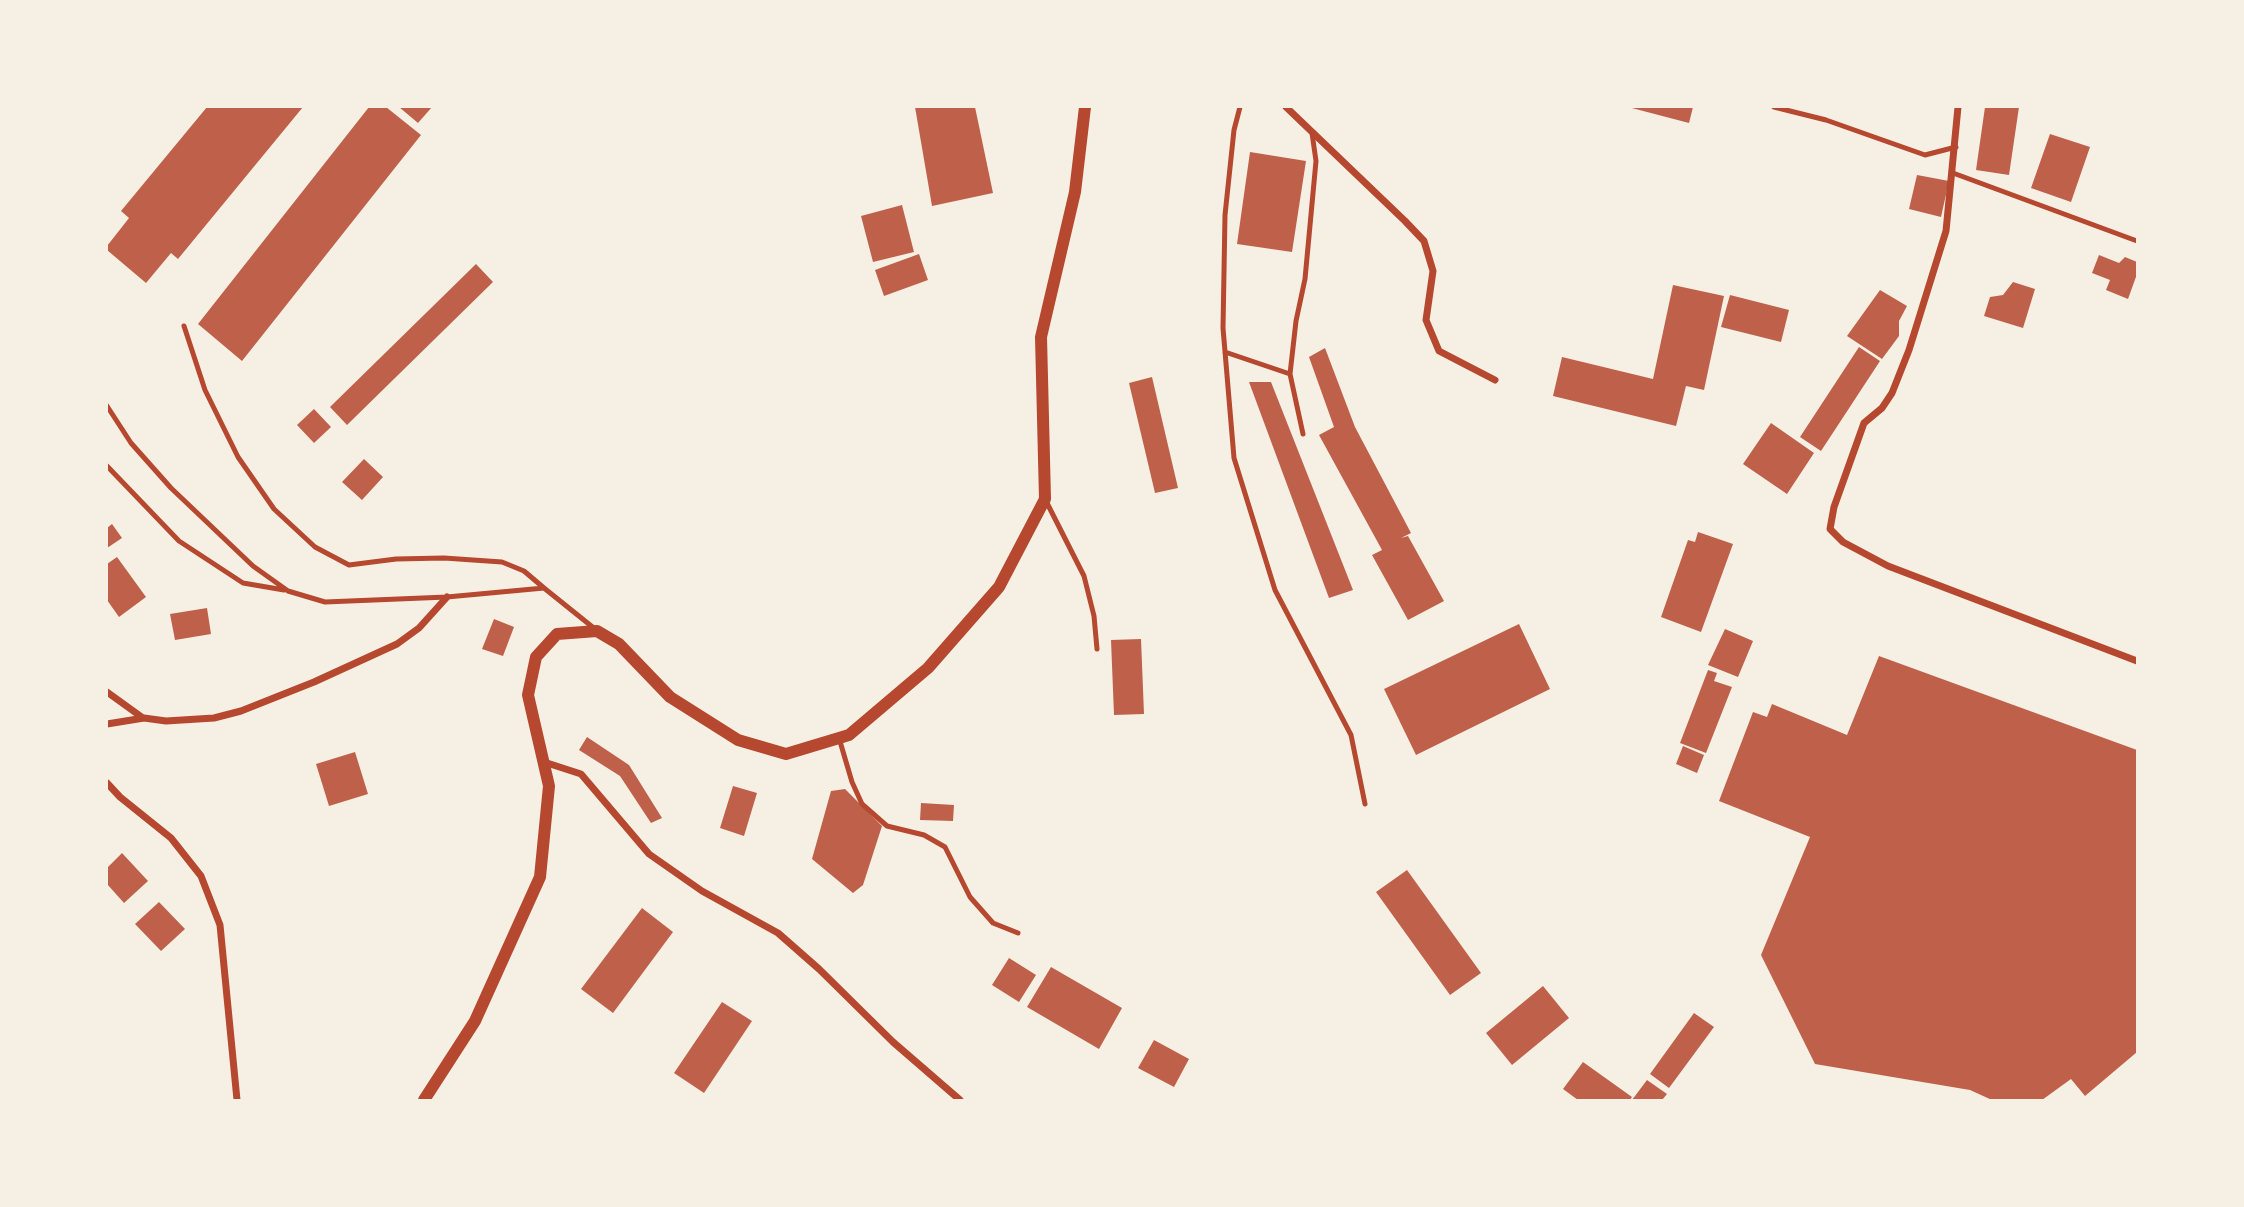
<!DOCTYPE html>
<html>
<head>
<meta charset="utf-8">
<style>
	body { margin:0 }
	#map { position:relative; width:2244px; height:1207px; overflow:hidden; background:#f6efe4; font-family:Rubik,sans-serif }
	canvas { display:block }
	.frame { position:absolute; inset:0; border:108px solid #f6efe4; pointer-events:none }
</style>
</head>
<body>
<div id="map">
<canvas width="2244" height="1207"></canvas>
<div class="frame"></div>
</div>
<script>
const c = document.querySelector('canvas').getContext('2d');
c.lineJoin = 'round';
function paint(path, color) { c.fillStyle = color; c.fill(path, 'evenodd'); }
const toPath = rows => new Path2D(rows.map(r => 'M' + r).join(''));
function trace(path, color, width, dash) { c.strokeStyle = color; c.lineWidth = width; c.lineCap = dash ? 'butt' : 'round'; c.setLineDash(dash || []); c.stroke(path); }
paint(toPath([
	[207,107,303,107,178,259,171,253,146,283,107,250,107,246,129,218,121,211],
	[369,107,386,107,421,135,242,361,198,324],
	[399,107,432,107,418,123],
	[915,107,975,107,993,193,932,206],
	[1628,107,1693,107,1689,123],
	[1985,107,2019,107,2009,175,1976,170],
	[2050,134,2090,147,2071,202,2031,188],
	[1250,152,1306,161,1292,252,1237,244],
	[1917,175,1949,181,1941,217,1909,209],
	[902,205,914,252,873,262,861,216],
	[919,254,928,280,884,296,875,270],
	[2099,255,2119,263,2125,257,2137,262,2137,274,2128,299,2106,290,2110,280,2092,273],
	[476,264,493,282,347,425,330,407],
	[2013,282,2035,289,2023,328,1984,316,1990,297,2003,295],
	[1673,285,1724,296,1704,390,1686,386,1676,426,1553,396,1562,357,1653,379],
	[1880,290,1907,306,1899,321,1899,336,1882,359,1847,336],
	[1730,295,1789,310,1781,342,1721,327],
	[1859,347,1880,361,1821,451,1800,437],
	[1325,348,1355,427,1411,533,1401,538,1408,536,1444,601,1408,620,1372,555,1382,550,1319,435,1334,427,1309,357],
	[1152,377,1178,488,1155,493,1129,383],
	[1249,382,1271,382,1353,590,1329,598],
	[314,409,331,427,314,443,297,425],
	[1771,423,1814,453,1787,494,1743,464],
	[364,459,383,477,362,500,342,482],
	[112,524,122,538,107,548,107,528],
	[1698,532,1733,544,1701,632,1661,617,1688,540,1695,542],
	[117,557,146,597,119,617,107,600,107,564],
	[207,608,211,634,175,640,170,614],
	[494,619,514,627,503,656,482,649],
	[1519,624,1550,689,1416,755,1384,689],
	[1725,629,1753,641,1738,677,1708,665],
	[1141,639,1144,714,1114,715,1111,640],
	[1879,656,2137,750,2137,1052,2085,1096,2071,1079,2042,1100,1992,1100,1970,1090,1815,1064,1761,955,1810,837,1719,801,1753,712,1767,717,1772,704,1847,735],
	[1708,670,1717,673,1714,681,1732,687,1706,753,1680,743],
	[587,737,629,765,662,818,651,823,620,776,579,750],
	[1683,746,1704,755,1697,773,1676,764],
	[355,752,368,794,329,806,316,764],
	[733,786,757,793,744,836,720,828],
	[845,789,882,826,863,885,853,893,812,859,831,791],
	[921,803,954,805,953,821,920,820],
	[122,853,148,881,124,903,107,884,107,868],
	[1407,870,1481,973,1450,995,1376,892],
	[159,902,185,929,161,951,135,924],
	[642,908,673,932,613,1013,581,989],
	[1009,958,1036,975,1019,1002,992,985],
	[1051,967,1122,1008,1099,1049,1027,1007],
	[1543,986,1569,1018,1512,1065,1486,1033],
	[722,1002,752,1021,704,1093,674,1073],
	[1694,1013,1714,1027,1669,1088,1650,1074],
	[1154,1040,1189,1059,1174,1087,1138,1068],
	[1583,1062,1632,1097,1630,1100,1578,1100,1563,1089],
	[1647,1080,1667,1094,1662,1100,1632,1100]
]), '#bf614a');
trace(toPath([
	[1240,107,1234,130,1225,215,1223,328,1234,458,1275,590,1351,735,1365,804],
	[1774,107,1826,120,1925,155,1956,147],
	[1953,173,2137,241],
	[184,326,205,390,238,457,274,509,315,547,349,565,396,559,444,558,502,562,524,571,544,588],
	[1225,352,1290,374,1303,434],
	[1290,374,1296,321,1305,279,1316,161,1312,133],
	[107,406,131,443,171,488,253,566,288,591,325,602,447,597,544,588,595,629],
	[107,466,179,541,243,583,284,590],
	[1046,501,1084,576,1094,616,1097,649],
	[839,738,852,782,862,804,887,826,924,835,945,847,970,897,993,923,1018,933]
]), '#b5482f', 5);
trace(toPath([
	[1286,107,1405,221,1424,241,1433,271,1426,320,1439,351,1495,380],
	[1958,107,1946,231,1909,350,1892,393,1882,408,1864,423,1834,507,1830,529,1843,542,1888,566,2137,661],
	[107,692,143,718],
	[107,724,144,718,166,721,214,718,241,711,314,682,397,644,419,628,447,597],
	[544,762,581,774,649,854,702,891,778,933,819,969,893,1042,960,1100],
	[107,783,120,797,171,838,201,876,220,925,237,1100]
]), '#b5482f', 7);
trace(toPath([
	[424,1100,475,1021,540,877,549,786,528,695,536,657,557,634,597,631,619,644,670,697,738,740,786,754,849,735,928,668,999,587,1045,499,1041,337,1075,192,1085,107]
]), '#b5482f', 12);
</script>
</body>
</html>
